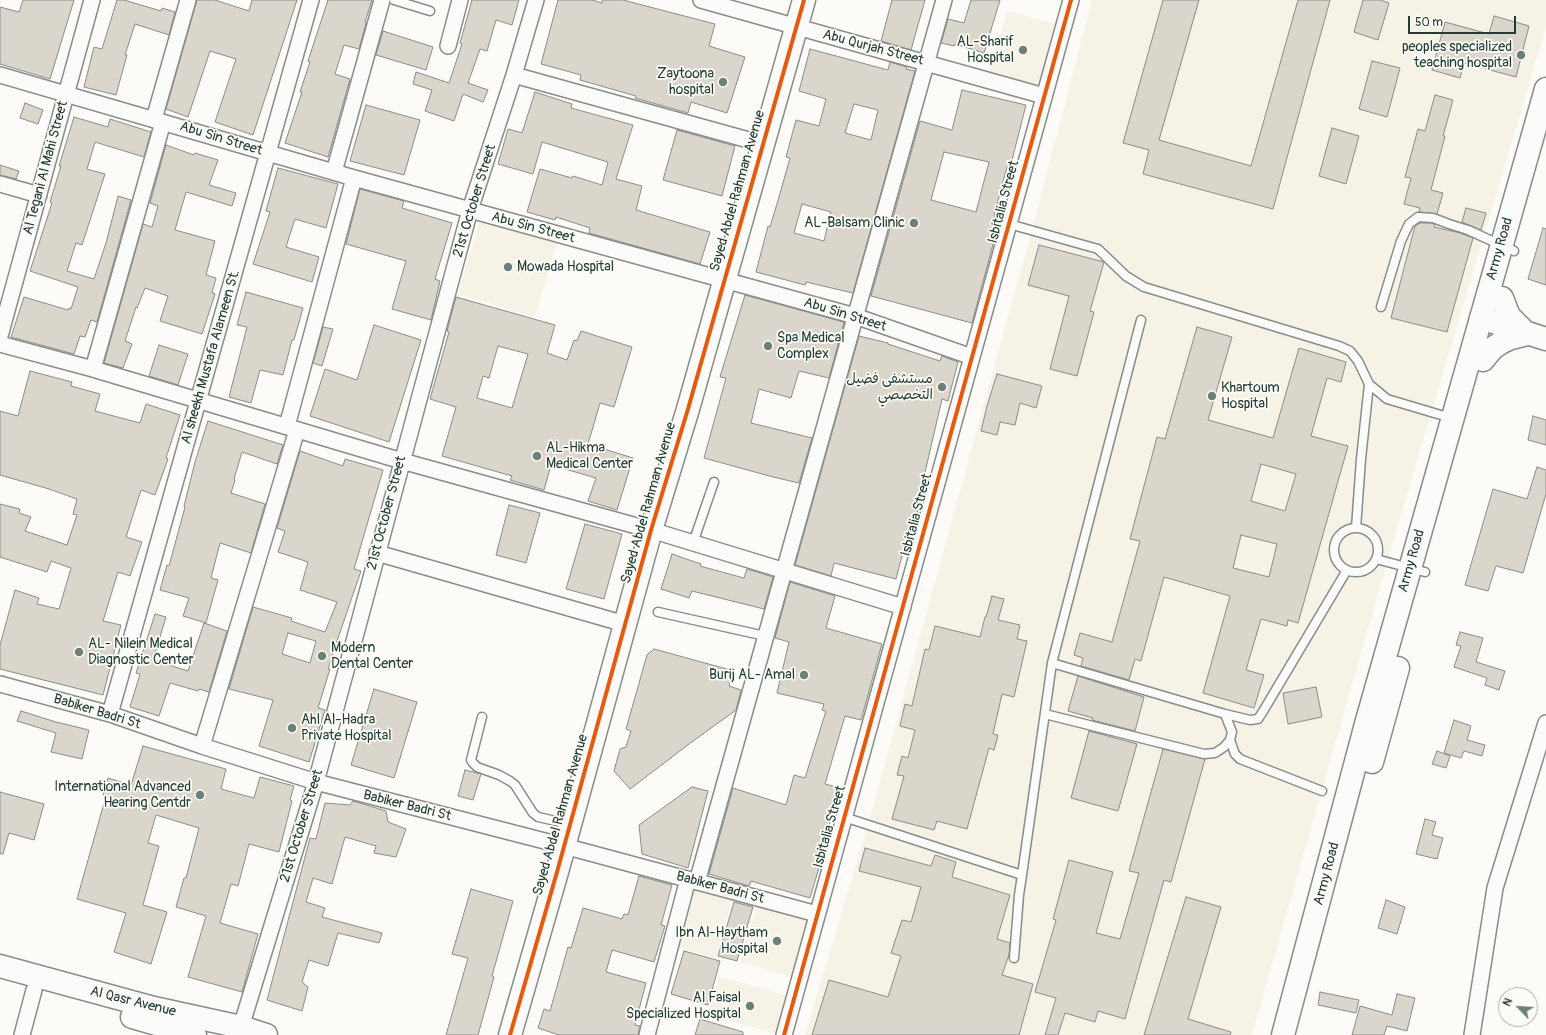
<!DOCTYPE html>
<html>
<head>
<meta charset="utf-8">
<style>
	body { margin:0 }
	#map { position:relative; width:1546px; height:1035px; overflow:hidden; background:#fcfbf8; font-family:Pangolin,sans-serif }
	canvas { display:block }
	.north { position:absolute; left:1498px; top:987px; width:40px; height:40px; box-sizing:border-box; background:#fdfcf7; border:1px solid #a4b0a9; border-radius:50%; rotate:295deg; font-size:11px; font-weight:700; line-height:16px; text-align:center; color:#1f3d34 }
	.north::after { content:''; display:block; margin:auto; width:14px; height:18px; background:#6c8079; clip-path:polygon(50% 0,100% 100%,50% 72%,0 100%) }
	.scale { position:absolute; left:1408px; top:16px; width:108px; height:18px; box-sizing:border-box; border:2px solid #1f3d34; border-top:0; padding-left:5px; font-size:12px; line-height:14px; white-space:nowrap; color:#1f3d34; -webkit-text-stroke:3px #fdfcf7; paint-order:stroke }
</style>
</head>
<body>
<div id="map">
<canvas width="1546" height="1035"></canvas>
<div class="north">N</div>
<div class="scale">50 m</div>
</div>
<script>
const c = document.querySelector('canvas').getContext('2d');
c.lineJoin = 'round';
function paint(path, color) { c.fillStyle = color; c.fill(path, 'evenodd'); }
const toPath = rows => new Path2D(rows.map(r => 'M' + r).join(''));
function trace(path, color, width, dash) { c.strokeStyle = color; c.lineWidth = width; c.lineCap = dash ? 'butt' : 'round'; c.setLineDash(dash || []); c.stroke(path); }
function write(font, color, halo, rows, align = 'center') {
  c.font = font + ' Pangolin,"Playpen Sans Arabic",sans-serif'; c.lineWidth = 3.5; c.setLineDash([]); c.textBaseline = 'middle'; c.strokeStyle = halo; c.fillStyle = color; for (const [text, x, y, turn = 0] of rows) {
    c.save(); c.translate(x, y); c.rotate((+turn || 0) * Math.PI / 180); c.textAlign = isNaN(turn) ? turn : align; if (halo) c.strokeText(text, 0, 0); c.fillText(text, 0, 0); c.restore();
  }
}
paint(toPath([
	[1092,0,1546,0,1546,27,1387,562,1252,1035,805,1035,868,825,1032,230],
	[1007,11,1058,25,1039,89,988,75],
	[481,217,558,239,535,317,458,294],
	[693,889,732,900,716,958,677,947],
	[757,904,813,920,796,978,740,962],
	[719,976,792,997,779,1035,708,1015]
]), '#f6f2e6');
const building = toPath([
	[23,0,74,0,50,79,0,64,0,7,19,12,23,0],
	[117,0,124,0,161,11,162,8,175,12,169,35,135,24,125,55,127,55,116,95,84,87,94,47,102,49,117,0],
	[197,0,215,0,249,11,252,0,297,0,253,135,215,122,236,59,210,51,188,117,166,109,197,0],
	[328,0,372,0,365,22,366,23,359,49,344,45,335,74,350,79,328,157,285,143,302,92,300,92,310,62,308,61,328,0],
	[472,0,519,0,512,25,496,20,487,51,480,49,468,83,488,90,483,102,463,94,454,121,425,111,432,90,413,84,416,72,449,83,462,44,460,43,472,0],
	[558,0,592,0,602,3,602,0,623,0,715,24,709,46,745,57,727,113,691,102,688,113,635,98,636,96,580,80,581,75,541,64,558,0],
	[892,0,925,0,911,50,881,41,892,0],
	[971,0,1000,0,984,53,955,44,954,46,941,43,948,19,964,23,971,0],
	[1163,0,1199,0,1159,140,1251,166,1298,0,1330,0,1273,209,1143,174,1149,150,1123,143,1163,0],
	[1363,0,1380,0,1389,3,1378,40,1354,32,1363,0],
	[1494,16,1529,26,1516,77,1464,63,1460,78,1432,70,1445,22,1489,34,1494,16],
	[383,31,433,47,426,70,376,55,383,31],
	[810,49,888,70,890,62,907,67,906,69,915,71,853,293,806,282,805,285,756,272,768,226,770,227,779,197,790,158,786,157,796,120,819,126,826,99,799,91,810,49],
	[854,104,878,110,871,140,845,133,854,104],
	[802,204,831,212,824,241,794,233,802,204],
	[1372,61,1400,68,1387,117,1359,109,1372,61],
	[962,90,1026,105,1010,168,1007,167,994,216,1000,218,972,323,871,296,920,121,952,130,962,90],
	[944,152,989,162,976,212,931,200,944,152],
	[535,92,572,104,571,108,633,125,616,179,642,186,636,210,710,232,700,264,589,233,590,228,556,217,555,220,527,212,540,169,572,178,573,176,602,185,608,162,542,142,533,174,498,164,508,129,522,133,535,92],
	[1435,95,1453,100,1443,136,1445,136,1431,190,1443,193,1437,214,1419,212,1420,208,1404,204,1411,178,1405,177,1418,129,1425,131,1435,95],
	[25,103,43,110,38,124,20,118,25,103],
	[366,105,420,120,404,175,350,161,366,105],
	[74,117,108,127,110,119,151,132,144,157,95,142,87,169,105,174,82,245,76,243,67,271,94,279,106,243,118,196,131,200,97,322,91,320,85,337,80,336,74,354,11,337,24,297,68,310,69,308,71,309,78,287,30,271,52,203,50,202,61,166,59,166,74,117],
	[1332,128,1359,136,1346,184,1319,176,1332,128],
	[677,130,735,146,722,196,663,180,677,130],
	[166,145,194,155,195,153,218,160,209,185,236,193,232,206,186,192,175,230,215,241,206,275,216,278,212,293,215,294,202,334,160,321,168,296,145,288,137,308,136,307,125,341,132,344,123,368,104,363,143,224,152,227,158,206,150,203,166,145],
	[0,165,19,171,16,179,0,175,0,165],
	[278,168,338,184,326,228,295,219,286,247,319,257,312,282,253,264,270,212,266,211,278,168],
	[360,189,404,201,402,208,452,223,435,279,440,281,431,320,392,309,406,261,346,244,360,189],
	[1466,208,1486,213,1481,230,1462,222,1466,208],
	[1420,223,1432,223,1435,225,1434,227,1460,233,1473,238,1447,332,1391,318,1415,226,1420,223],
	[1543,228,1546,229,1546,285,1528,279,1543,228],
	[1039,245,1104,262,1090,311,1094,312,1077,376,1050,369,1069,296,1028,285,1039,245],
	[246,292,303,308,294,340,292,340,283,375,260,370,251,403,229,397,247,327,237,325,246,292],
	[745,295,844,322,829,378,799,371,791,398,759,389,751,423,812,438,799,483,773,477,704,458,726,378,720,377,745,295],
	[456,297,555,325,547,353,567,360,574,340,577,341,581,331,632,347,614,407,600,403,588,444,633,458,617,510,588,501,596,478,551,465,544,490,510,480,512,476,442,456,456,407,430,399,449,332,447,331,456,297],
	[498,346,528,354,512,408,477,398,483,376,489,378,498,346],
	[374,325,421,340,389,442,310,416,325,369,357,380,374,325],
	[323,327,333,329,322,366,313,363,323,327],
	[1197,327,1232,337,1208,420,1273,438,1299,348,1346,362,1341,382,1327,378,1311,436,1348,446,1298,623,1288,620,1287,626,1261,619,1246,670,1264,675,1254,708,1203,693,1230,596,1164,577,1141,661,1135,659,1129,680,1081,666,1083,658,1074,655,1080,633,1112,642,1140,541,1130,539,1157,437,1165,439,1197,327],
	[1261,464,1296,474,1285,511,1251,501,1261,464],
	[1241,535,1277,544,1269,577,1233,568,1241,535],
	[859,336,888,343,888,344,940,361,942,356,958,362,948,401,942,399,923,481,926,482,912,530,909,529,896,579,834,563,831,576,795,565,859,336],
	[159,345,188,354,178,385,149,376,159,345],
	[30,371,72,382,71,386,100,394,95,411,140,423,146,404,180,415,166,458,168,459,155,495,141,490,126,537,142,542,130,576,118,572,103,621,121,625,103,695,0,669,0,645,15,590,39,598,37,604,59,609,71,568,51,561,47,572,0,557,0,504,20,509,19,513,31,517,25,531,67,545,77,515,73,514,77,499,49,489,0,475,0,411,18,416,30,371],
	[997,374,1042,386,1036,408,1020,403,1015,425,1000,422,997,435,981,431,987,406,997,374],
	[1533,416,1546,420,1546,445,1528,440,1533,416],
	[208,421,283,445,277,464,242,452,234,479,235,480,231,493,265,504,251,553,220,543,211,578,218,580,206,623,183,616,189,598,160,590,167,565,169,566,185,507,184,506,195,462,208,421],
	[300,451,343,466,345,459,383,470,354,569,361,571,335,647,328,669,330,669,318,708,325,710,309,762,259,746,273,700,229,689,253,607,292,618,291,621,325,632,337,602,300,590,308,562,278,552,285,531,277,528,300,451],
	[288,633,316,641,310,663,282,654,288,633],
	[1537,467,1546,470,1546,494,1523,573,1496,566,1488,591,1465,585,1493,489,1527,499,1537,467],
	[509,505,540,513,526,563,496,555,509,505],
	[585,524,622,534,604,599,566,589,585,524],
	[672,554,701,564,700,566,744,578,747,569,773,577,764,609,692,591,689,598,661,589,672,554],
	[790,582,835,596,826,628,882,644,861,720,845,716,825,784,840,788,824,843,826,844,810,898,751,881,749,886,709,874,733,788,786,805,794,775,805,778,826,711,822,710,824,704,777,693,789,642,775,638,790,582],
	[992,596,1004,599,998,620,1020,625,1017,639,1027,641,1014,697,1002,694,993,734,998,735,994,750,989,748,967,829,937,821,934,830,892,819,904,776,897,775,902,756,908,758,915,730,900,726,905,704,912,706,925,649,929,650,935,626,980,637,985,617,986,617,992,596],
	[155,614,166,617,153,660,188,671,204,623,227,631,209,692,199,689,198,691,170,683,159,716,130,707,140,674,136,673,155,614],
	[1460,632,1483,638,1476,662,1505,671,1499,690,1485,685,1487,678,1454,667,1461,646,1456,645,1460,632],
	[654,649,734,671,729,686,741,690,736,710,693,741,630,789,614,771,620,749,626,747,631,731,626,729,647,655,654,649],
	[1078,676,1144,697,1135,731,1092,720,1093,718,1068,711,1078,676],
	[1316,687,1322,717,1288,724,1283,693,1316,687],
	[374,689,417,702,394,778,351,765,374,689],
	[21,711,56,722,89,730,82,759,51,752,56,733,17,721,21,711],
	[1454,720,1471,726,1467,740,1485,745,1482,756,1464,751,1461,758,1444,753,1454,720],
	[1089,731,1137,744,1118,811,1071,798,1089,731],
	[143,746,226,769,221,789,254,798,260,777,294,786,290,800,292,801,279,852,249,844,238,886,231,884,220,923,258,934,242,992,188,977,206,916,176,907,184,878,186,878,199,828,156,815,148,843,159,846,143,905,167,912,151,964,114,952,126,913,77,899,106,796,103,795,108,778,131,785,143,746],
	[1163,749,1205,759,1171,882,1164,880,1125,1019,1098,1011,1095,1022,1065,1013,1058,1035,1045,1035,1056,998,1035,992,1056,920,1053,919,1069,860,1113,872,1096,933,1120,939,1139,873,1129,871,1163,749],
	[1437,751,1450,756,1446,768,1432,764,1437,751],
	[465,770,481,774,473,800,458,796,465,770],
	[692,787,708,791,688,868,642,854,639,825,692,787],
	[0,792,44,804,34,840,9,833,3,854,0,854,0,792],
	[353,801,386,811,388,822,406,829,396,857,374,853,376,846,345,837,332,884,313,878,306,902,325,908,322,917,382,933,379,943,338,933,328,966,309,960,302,982,308,987,302,1011,267,1000,310,838,316,839,325,803,350,805,353,801],
	[1425,819,1436,822,1432,835,1443,838,1437,859,1416,854,1425,819],
	[865,848,931,866,935,855,956,862,952,877,1010,895,997,939,1010,943,1009,955,1002,975,1033,984,1019,1035,812,1035,829,980,888,997,901,956,891,953,902,920,911,922,921,887,859,871,865,848],
	[639,876,672,885,661,925,665,926,654,962,612,950,606,972,646,983,635,1025,640,1026,638,1035,559,1035,538,1028,544,1009,550,1011,568,947,571,948,583,908,622,919,624,914,628,915,639,876],
	[471,889,513,901,492,976,494,977,478,1035,446,1035,468,958,452,954,471,889],
	[1186,897,1221,907,1188,1019,1231,1032,1230,1035,1144,1035,1186,897],
	[1386,900,1405,907,1397,934,1378,928,1386,900],
	[734,902,753,907,737,961,718,956,734,902],
	[684,951,720,961,708,1005,671,994,684,951],
	[1320,992,1359,1000,1356,1013,1318,1005,1320,992],
	[1397,994,1415,998,1407,1031,1387,1026,1384,1035,1352,1035,1360,1006,1392,1015,1397,994],
	[700,1019,743,1032,743,1035,695,1035,700,1019]
]);
paint(building, '#dad6cb');
trace(building, '#888d8a', 1);
const lane = toPath([
	[394,0,430,11],
	[1009,224,1098,249,1126,276,1144,287,1339,346,1350,351,1358,361,1369,384,1387,399,1451,418],
	[1381,307,1401,241,1409,224,1418,217,1433,218,1449,224,1468,230,1514,251],
	[1356,528,1361,459,1369,384],
	'1334 550a22 22 0 1 1 44 0a22 22 0 1 1-44 0Z',
	[693,543,714,482],
	[1376,559,1425,572],
	[658,612,765,636],
	[1052,663,1225,714,1250,720,1258,719,1262,713,1347,570],
	[1045,714,1204,754,1215,753,1224,747,1230,740,1232,732,1225,714],
	[482,717,471,760,473,763,477,767,499,775,510,781,515,785,533,813,538,817,569,824],
	[1230,740,1235,754,1240,759,1322,791],
	[844,817,1022,875,1052,663,1141,320],
	[1014,958,1019,895,1022,875]
]);
const street = toPath([
	[701,0,1044,96],
	[448,46,460,0],
	[0,75,354,178,855,316,972,357],
	[514,75,763,144],
	[154,119,188,0],
	[334,172,382,0],
	[0,184,39,195],
	[0,336,92,0],
	[0,344,93,369,402,461,651,530,903,607],
	[93,369,163,122],
	[287,426,354,178],
	[377,553,625,624],
	[0,684,110,714,202,746,316,782,564,846,817,914],
	[110,714,311,0],
	[202,746,297,430],
	[697,882,944,0],
	[241,1027,316,782,470,210,514,75,536,0],
	[22,1035,34,990],
	[647,1035,688,879],
	[784,1035,1071,0],
	[1472,1035,1495,888,1546,723]
]);
const secondary = toPath([
	[1481,318,1546,339],
	[0,966,154,1008,241,1027,266,1035],
	[132,1017,195,1035],
	[510,1035,557,872,651,530,688,409,804,0]
]);
const highway = toPath([
	[1502,298,1509,316,1527,334],
	[1483,360,1493,348,1502,342,1511,338,1527,334],
	[1372,762,1398,668],
	[1283,1035,1366,724,1546,89]
]);
trace(lane, '#888d8a', 11);
trace(street, '#888d8a', 18);
trace(secondary, '#888d8a', 25);
trace(highway, '#888d8a', 25);
trace(lane, '#fbfbf9', 8);
trace(street, '#fbfbf9', 15);
trace(secondary, '#fbfbf9', 22);
trace(highway, '#fbfbf9', 22);
trace(toPath([
	[510,1035,557,872,651,530,688,409,804,0],
	[784,1035,1071,0]
]), '#e8590c', 4);
for (const [x, y, r, color] of [
	[1023,50,5,"#6c8079"],
	[1521,55,5,"#6c8079"],
	[723,82,5,"#6c8079"],
	[914,223,5,"#6c8079"],
	[508,267,5,"#6c8079"],
	[768,346,5,"#6c8079"],
	[942,387,5,"#6c8079"],
	[1212,396,5,"#6c8079"],
	[537,456,5,"#6c8079"],
	[79,652,5,"#6c8079"],
	[322,656,5,"#6c8079"],
	[804,675,5,"#6c8079"],
	[292,728,5,"#6c8079"],
	[200,795,5,"#6c8079"],
	[777,941,5,"#6c8079"],
	[750,1006,5,"#6c8079"]
]) { const dot = new Path2D(); dot.arc(x, y, r, 0, 2 * Math.PI); c.fillStyle = color; c.fill(dot); trace(dot, '#fdfcf7', 1.5); }
write('14px', '#1f3d34', '#fdfcf7', [
	["AL-Sharif",1014,42],
	["Hospital",1014,58],
	["peoples specialized",1512,47],
	["teaching hospital",1512,63],
	["Zaytoona",714,74],
	["hospital",714,90],
	["AL-Balsam Clinic",905,223],
	["Mowada Hospital",517,267,"left"],
	["Spa Medical",777,338,"left"],
	["Complex",777,354,"left"],
	["مستشفى فضيل",933,379],
	["التخصصي",933,395],
	["Khartoum",1221,388,"left"],
	["Hospital",1221,404,"left"],
	["AL-Hikma",546,448,"left"],
	["Medical Center",546,464,"left"],
	["AL- Nilein Medical",88,644,"left"],
	["Diagnostic Center",88,660,"left"],
	["Modern",331,648,"left"],
	["Dental Center",331,664,"left"],
	["Burij AL- Amal",795,675],
	["Ahl Al-Hadra",301,720,"left"],
	["Private Hospital",301,736,"left"],
	["International Advanced",191,787],
	["Hearing Centdr",191,803],
	["Ibn Al-Haytham",768,933],
	["Hospital",768,949],
	["Al Faisal",741,998],
	["Specialized Hospital",741,1014]
], 'right');
write('14px', '#1f3d34', '#fdfcf7', [
	["Abu Qurjah Street",873,48,15],
	["Abu Sin Street",221,139,17],
	["Al Tegani Al Mahi Street",46,168,-75],
	["Sayed Abdel Rahman Avenue",738,191,-74],
	["21st October Street",475,201,-73],
	["Isbitalia Street",1004,202,-75],
	["Abu Sin Street",533,228,15],
	["Army Road",1500,249,-74],
	["Abu Sin Street",845,315,17],
	["Al sheekh Mustafa Alameen St.",211,357,-74],
	["Sayed Abdel Rahman Avenue",649,503,-74],
	["21st October Street",387,513,-75],
	["Isbitalia Street",917,515,-75],
	["Army Road",1412,561,-74],
	["Babiker Badri St",97,712,17],
	["Babiker Badri St",407,806,14],
	["Sayed Abdel Rahman Avenue",561,815,-74],
	["21st October Street",302,826,-73],
	["Isbitalia Street",830,827,-74],
	["Army Road",1327,874,-75],
	["Babiker Badri St",720,888,15],
	["Al Qasr Avenue",133,1002,14]
]);
</script>
</body>
</html>
